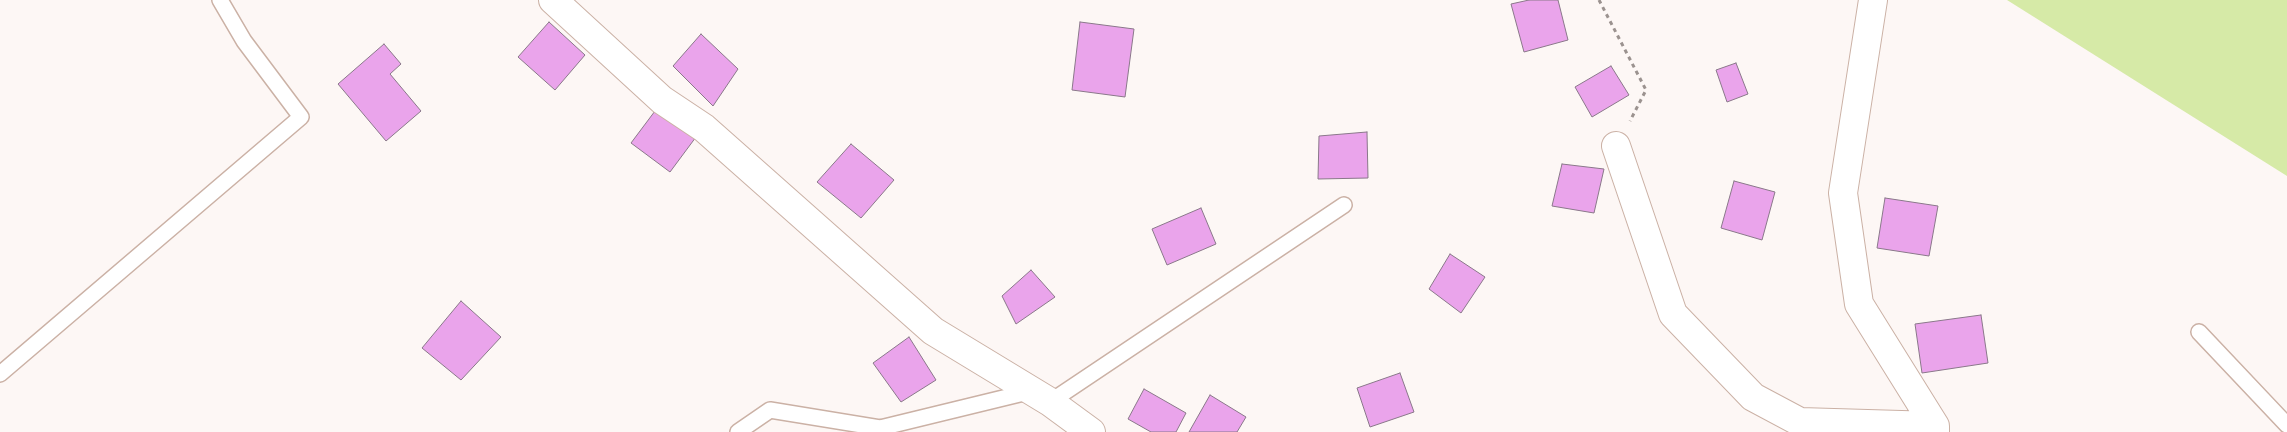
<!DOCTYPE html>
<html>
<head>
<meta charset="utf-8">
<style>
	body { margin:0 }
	canvas { display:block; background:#fdf7f5 }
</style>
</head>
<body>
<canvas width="2287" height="432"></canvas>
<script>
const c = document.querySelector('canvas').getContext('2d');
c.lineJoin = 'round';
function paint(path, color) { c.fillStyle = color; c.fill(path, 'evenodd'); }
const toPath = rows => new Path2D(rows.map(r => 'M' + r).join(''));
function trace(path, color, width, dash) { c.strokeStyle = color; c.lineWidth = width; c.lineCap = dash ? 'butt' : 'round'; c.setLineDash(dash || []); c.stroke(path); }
paint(toPath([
	[2007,0,2287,0,2287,176]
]), '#d6eaa7');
const building = toPath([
	[1529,0,1558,0,1568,40,1524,52,1511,4,1529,0],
	[549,22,585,55,555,90,518,57,549,22],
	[1080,22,1134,29,1125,97,1072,90,1080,22],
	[701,34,738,69,713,106,673,66,701,34],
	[384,44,401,64,390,74,421,111,386,141,338,84,384,44],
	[1736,63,1748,94,1727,102,1716,70,1736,63],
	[1611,66,1629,95,1592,117,1575,87,1611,66],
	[658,107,696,137,670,172,631,143,658,107],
	[1367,132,1368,178,1318,179,1319,136,1367,132],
	[851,144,894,180,861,218,817,182,851,144],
	[1562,164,1604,169,1594,213,1552,206,1562,164],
	[1734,181,1775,192,1762,240,1721,228,1734,181],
	[1885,198,1938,206,1929,256,1877,248,1885,198],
	[1201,208,1216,244,1167,265,1152,229,1201,208],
	[1450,254,1485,277,1461,313,1429,289,1450,254],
	[1031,270,1055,297,1016,324,1002,296,1031,270],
	[461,301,501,337,461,380,422,348,461,301],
	[1981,315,1988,363,1922,373,1915,324,1981,315],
	[909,337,936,380,901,402,873,363,909,337],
	[1400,373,1414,412,1370,427,1357,388,1400,373],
	[1144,389,1186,413,1176,432,1151,432,1128,419,1144,389],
	[1210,395,1246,417,1237,432,1189,432,1210,395]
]);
paint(building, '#eaa4eb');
trace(building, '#8a788a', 1);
const service = toPath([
	[2199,332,2287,425],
	[0,374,301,117,244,41,220,0],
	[1050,402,1344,205],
	[738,432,770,410,880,428,1032,391]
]);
const minor = toPath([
	[553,0,662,100,704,128,933,331,1050,402,1091,432],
	[1873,0,1843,193,1859,304,1935,426,1935,432],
	[1616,146,1673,314,1753,397,1800,422,1935,426]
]);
trace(service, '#cbb1a5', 18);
trace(minor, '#cbb1a5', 30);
trace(toPath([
	[1599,0,1646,90,1630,121]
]), '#9b928f', 3, [4, 4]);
trace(service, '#fff', 15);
trace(minor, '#fff', 28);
</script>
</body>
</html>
